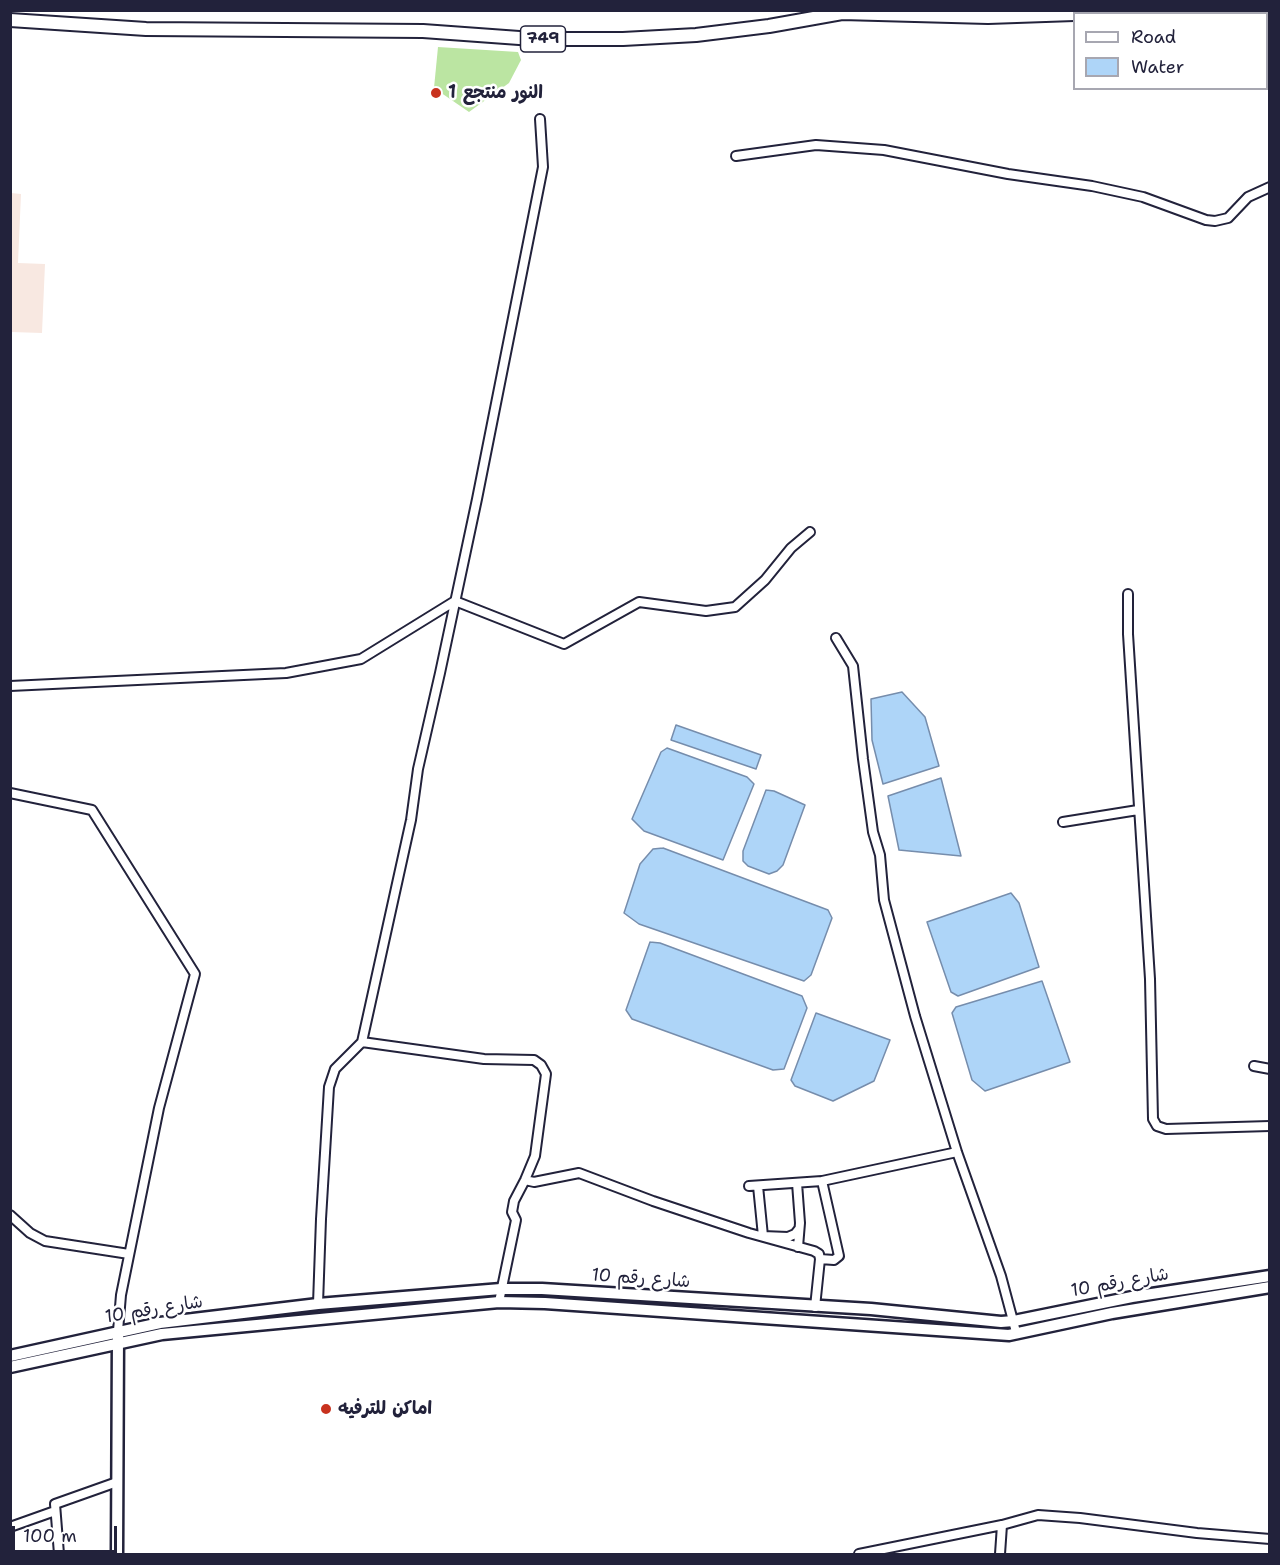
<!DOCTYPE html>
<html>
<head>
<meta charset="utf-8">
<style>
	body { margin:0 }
	#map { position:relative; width:1280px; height:1565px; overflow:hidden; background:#fff; font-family:"Shantell Sans",sans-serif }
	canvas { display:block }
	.frame { position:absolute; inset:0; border:12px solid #22223b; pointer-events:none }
	.legend { position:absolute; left:1073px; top:12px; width:195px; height:78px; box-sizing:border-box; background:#fff; border:2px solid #a7a7b1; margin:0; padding:8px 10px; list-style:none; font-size:18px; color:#22223b }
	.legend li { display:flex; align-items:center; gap:12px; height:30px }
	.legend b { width:30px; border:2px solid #a7a7b1 }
	.scale { position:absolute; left:12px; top:1526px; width:105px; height:27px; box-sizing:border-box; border:3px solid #22223b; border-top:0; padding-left:8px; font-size:18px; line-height:21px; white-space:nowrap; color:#22223b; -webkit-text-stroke:4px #fff; paint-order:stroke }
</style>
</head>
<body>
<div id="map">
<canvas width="1280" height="1565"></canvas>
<div class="frame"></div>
<ul class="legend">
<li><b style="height:8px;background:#fff"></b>Road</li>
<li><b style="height:16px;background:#aed5f8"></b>Water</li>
</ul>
<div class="scale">100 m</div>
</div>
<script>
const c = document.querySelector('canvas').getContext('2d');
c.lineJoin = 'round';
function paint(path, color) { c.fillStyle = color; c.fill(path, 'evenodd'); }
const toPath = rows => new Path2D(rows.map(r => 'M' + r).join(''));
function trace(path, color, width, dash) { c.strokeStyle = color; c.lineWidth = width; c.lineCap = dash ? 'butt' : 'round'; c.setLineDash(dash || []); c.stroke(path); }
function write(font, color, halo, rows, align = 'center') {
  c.font = font + ' "Shantell Sans","Playpen Sans Arabic",sans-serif'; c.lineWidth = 5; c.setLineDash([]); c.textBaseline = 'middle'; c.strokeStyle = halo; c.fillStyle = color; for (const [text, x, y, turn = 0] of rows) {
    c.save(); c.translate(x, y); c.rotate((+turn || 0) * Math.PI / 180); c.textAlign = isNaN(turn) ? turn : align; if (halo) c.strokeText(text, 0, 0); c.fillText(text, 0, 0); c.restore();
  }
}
paint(toPath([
	[11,193,21,194,18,263,45,264,42,333,11,332]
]), '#f8e8e1');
paint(toPath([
	[438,47,518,52,521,60,509,83,469,112,434,88]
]), '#bbe5a2');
const water = toPath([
	[902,692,925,717,939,766,883,784,872,740,871,699,902,692],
	[676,725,761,755,756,769,671,740,676,725],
	[667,748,747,777,754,784,723,860,644,831,632,819,661,752,667,748],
	[941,778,961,856,899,850,888,796,941,778],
	[766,790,774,791,805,805,783,865,777,871,769,874,748,866,743,861,743,851,766,790],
	[663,848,828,910,832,918,811,975,804,981,639,924,624,913,640,864,653,849,663,848],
	[1011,893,1019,903,1039,967,958,996,951,992,927,922,1011,893],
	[650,942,660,943,802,996,807,1008,784,1069,773,1070,632,1019,626,1010,650,942],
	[1042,981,1070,1062,985,1091,972,1080,952,1013,956,1007,1042,981],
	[816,1013,890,1040,874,1081,833,1101,795,1086,791,1080,816,1013]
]);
paint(water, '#aed5f8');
trace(water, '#768dac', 1.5);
const minor = toPath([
	[736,156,816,145,884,150,1008,174,1092,186,1143,197,1206,220,1215,221,1228,218,1248,197,1270,187],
	[1128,594,1128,634,1150,979,1153,1119,1157,1126,1166,1129,1270,1126],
	[836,638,853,666,863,759,873,832,880,855,884,900,915,1016,957,1152,1001,1276,1016,1332],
	[10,686,286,673,361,659,455,601,564,644,639,602,706,611,735,607,765,580,791,548,810,532],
	[10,793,92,810,195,974,159,1108,121,1295,118,1331],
	[1063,822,1138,810],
	[362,1042,484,1059,534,1060,541,1065,546,1074,535,1156,525,1180,514,1201,512,1212,516,1220,499,1302],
	[1254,1066,1270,1069],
	[525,1180,534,1182,579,1173,653,1201,749,1233,814,1251,819,1254,820,1259,815,1307],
	[797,1183,800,1223,798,1247],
	[749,1186,822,1181,957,1152],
	[758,1186,763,1236,788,1237,795,1234,799,1229],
	[10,1215,30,1233,45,1241,129,1254],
	[820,1259,834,1260,839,1256,822,1181],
	[318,1304,321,1219,329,1087,335,1069,362,1042,411,820,418,769,440,673,477,499,543,167,540,119],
	[10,1527,55,1511],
	[59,1554,55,1504,117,1482],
	[859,1554,1002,1525,1038,1515,1080,1518,1197,1533,1270,1539],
	[1000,1554,1002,1525]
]);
const tertiary = toPath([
	[117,1554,118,1336]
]);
const secondary = toPath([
	[10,1356,160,1323,318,1304,501,1289,542,1289,871,1309,1001,1322,1014,1321,1132,1297,1270,1276],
	[10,1367,162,1334,499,1302,545,1303,1009,1335,1112,1313,1270,1287]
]);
const primary = toPath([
	[10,20,146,29,423,31,533,39,623,39,696,35,769,26,842,13,988,17,1074,14],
	[1266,28,1270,29]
]);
trace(minor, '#22223b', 12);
trace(tertiary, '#22223b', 15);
trace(secondary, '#22223b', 15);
trace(primary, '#22223b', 16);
trace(minor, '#fff', 8);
trace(tertiary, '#fff', 10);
trace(secondary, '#fff', 10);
trace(primary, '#fff', 12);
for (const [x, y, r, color] of [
	[436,93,6,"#c8321e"],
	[326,1409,6,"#c8321e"]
]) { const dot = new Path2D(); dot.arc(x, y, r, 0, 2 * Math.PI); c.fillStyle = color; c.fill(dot); trace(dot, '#fff', 2); }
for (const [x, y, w] of [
	[543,39,45]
]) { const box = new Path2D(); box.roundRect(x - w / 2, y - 13, w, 26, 4.5); c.fillStyle = '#fff'; c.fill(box); trace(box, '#22223b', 1.5); }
write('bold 16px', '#22223b', null, [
	["749",543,39]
]);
write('bold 18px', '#22223b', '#fff', [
	["1 النور منتجع",448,93],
	["اماكن للترفيه",338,1409]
], 'left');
write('18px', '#22223b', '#fff', [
	["شارع رقم 10",641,1279,4],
	["شارع رقم 10",1120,1283,-10],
	["شارع رقم 10",154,1310,-9]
]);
</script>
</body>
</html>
